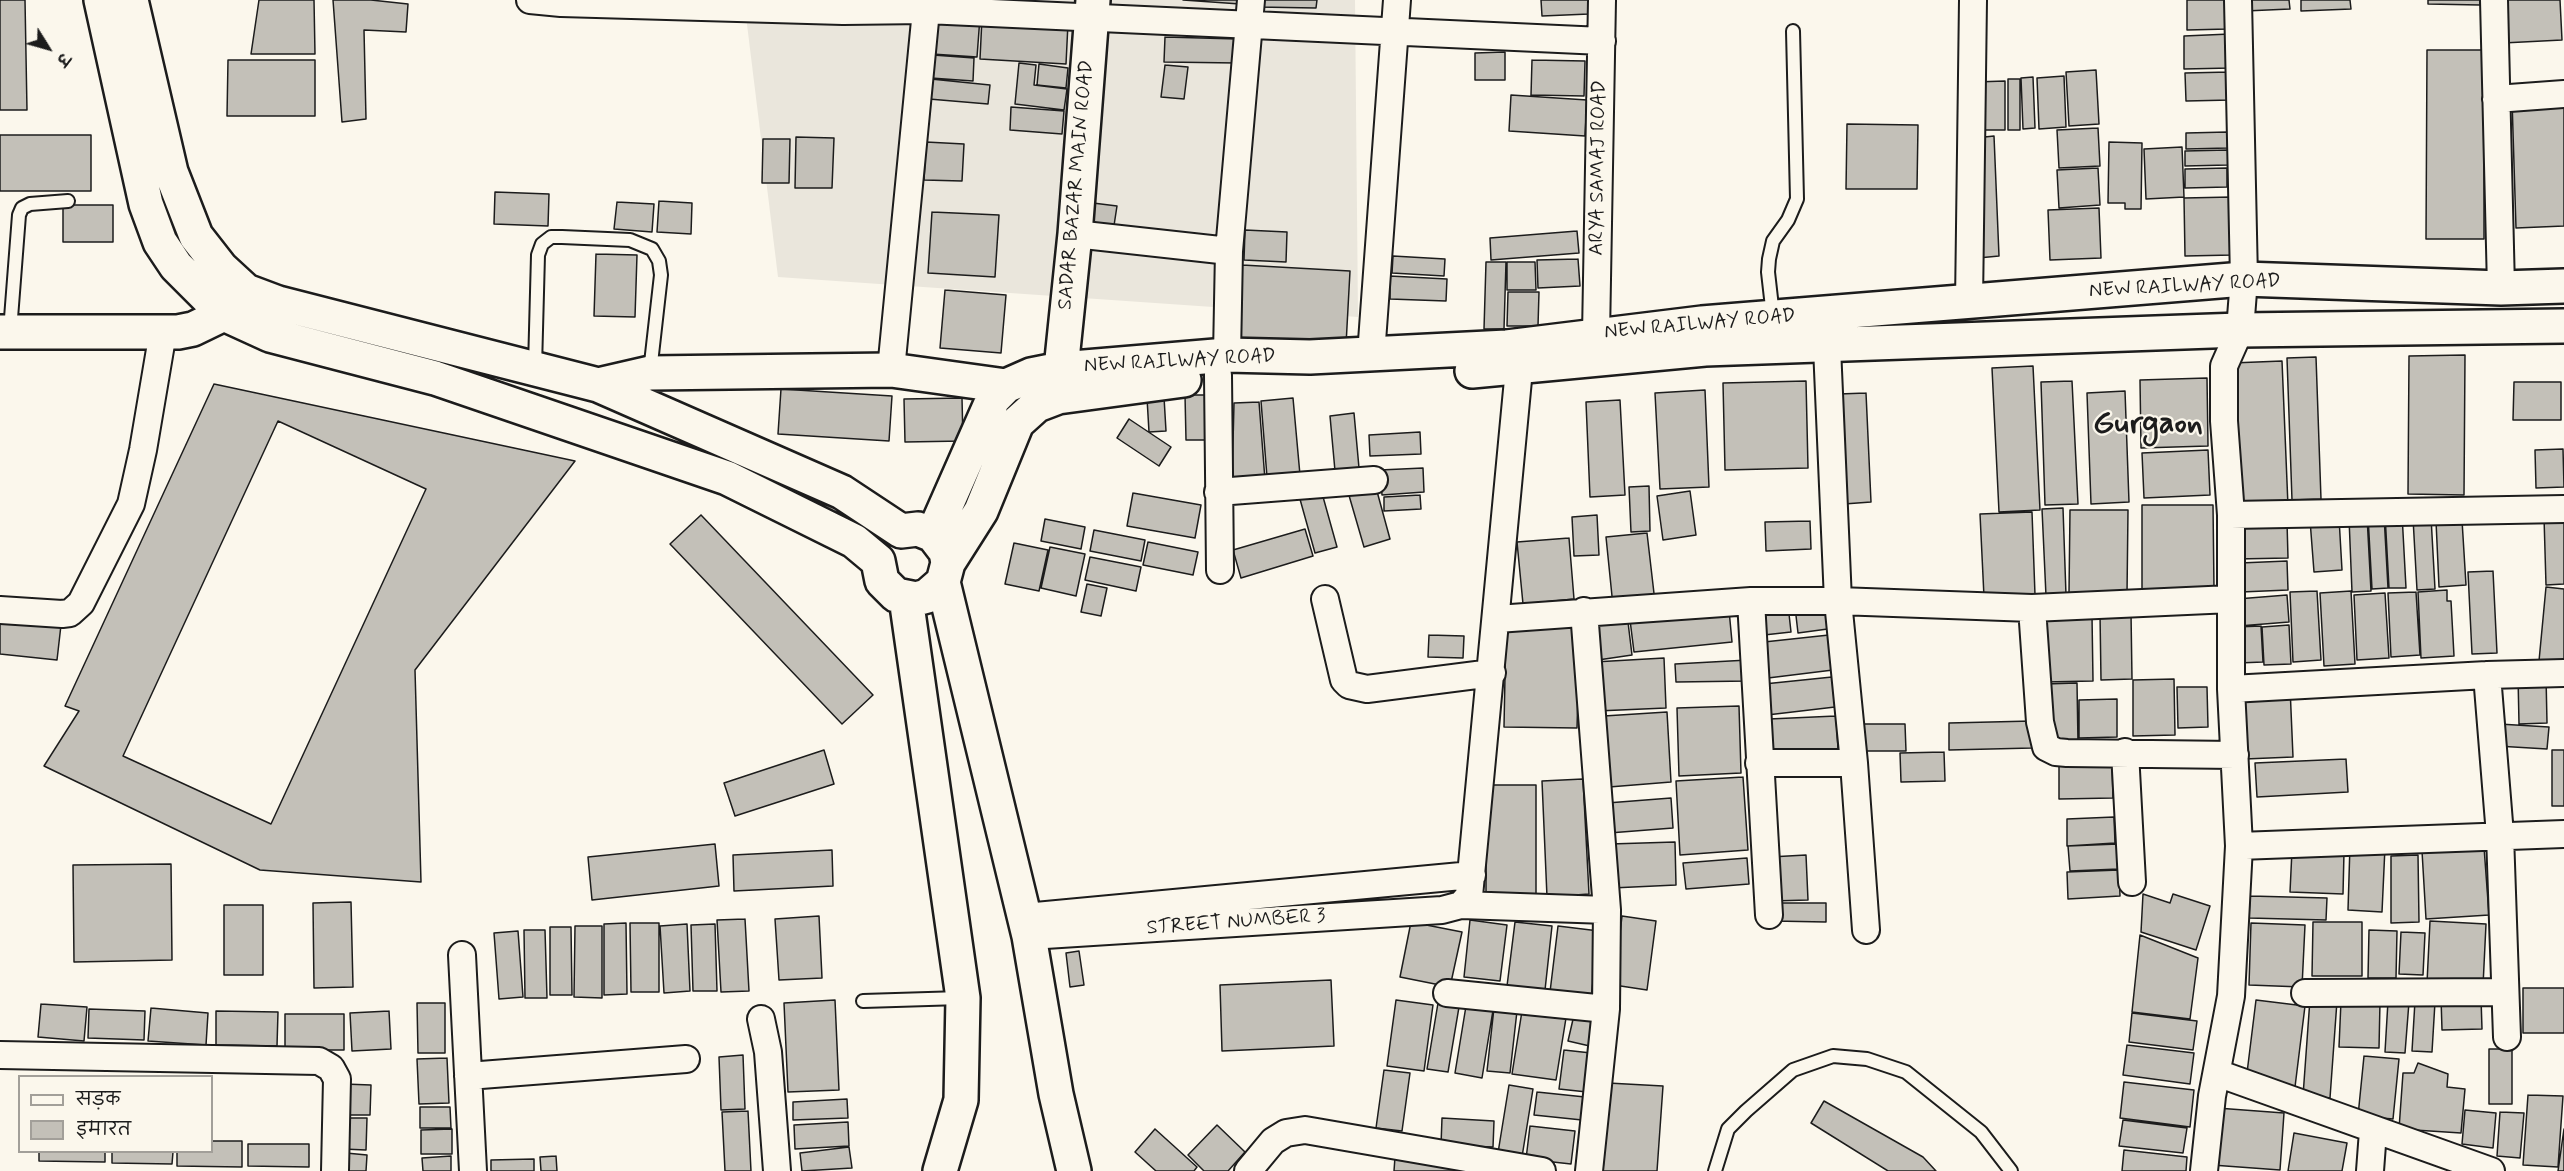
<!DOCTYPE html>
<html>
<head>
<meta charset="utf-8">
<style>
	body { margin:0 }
	#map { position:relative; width:2564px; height:1171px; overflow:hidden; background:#fbf7ec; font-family:Mynerve,"Playpen Sans Deva",sans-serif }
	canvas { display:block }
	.legend { position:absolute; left:18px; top:1075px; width:195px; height:78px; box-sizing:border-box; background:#fbf7ec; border:2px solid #a29f99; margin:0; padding:8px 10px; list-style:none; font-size:18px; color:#1c1c1c }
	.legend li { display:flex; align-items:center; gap:12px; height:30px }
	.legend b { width:30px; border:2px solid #a29f99 }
	.north { position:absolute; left:18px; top:18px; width:60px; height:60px; -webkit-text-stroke:4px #fbf7ec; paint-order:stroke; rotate:127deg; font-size:16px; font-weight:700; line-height:24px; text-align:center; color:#1c1c1c }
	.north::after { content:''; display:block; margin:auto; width:21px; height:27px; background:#1c1c1c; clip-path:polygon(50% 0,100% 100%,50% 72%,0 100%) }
</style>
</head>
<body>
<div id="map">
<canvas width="2564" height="1171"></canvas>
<ul class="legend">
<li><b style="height:8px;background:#fbf7ec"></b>सड़क</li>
<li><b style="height:16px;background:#c3c0b8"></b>इमारत</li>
</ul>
<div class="north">उ</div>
</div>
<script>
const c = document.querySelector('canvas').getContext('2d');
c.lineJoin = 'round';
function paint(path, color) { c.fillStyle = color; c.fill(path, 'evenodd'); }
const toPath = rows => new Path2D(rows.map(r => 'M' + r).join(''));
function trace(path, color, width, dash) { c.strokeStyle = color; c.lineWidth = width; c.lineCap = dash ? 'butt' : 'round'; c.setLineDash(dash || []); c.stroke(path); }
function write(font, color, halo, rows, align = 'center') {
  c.font = font + ' Mynerve,sans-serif'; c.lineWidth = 4.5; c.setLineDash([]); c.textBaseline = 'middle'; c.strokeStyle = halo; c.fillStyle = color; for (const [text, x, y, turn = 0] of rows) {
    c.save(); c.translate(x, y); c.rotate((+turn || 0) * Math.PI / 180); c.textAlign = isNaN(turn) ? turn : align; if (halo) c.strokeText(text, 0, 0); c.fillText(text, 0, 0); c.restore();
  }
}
paint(toPath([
	[744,0,1355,0,1358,317,778,277]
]), '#eae6dc');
const building = toPath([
	[0,0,25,0,27,110,0,110,0,0],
	[259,0,314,0,315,54,251,54,259,0],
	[333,0,371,0,408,4,406,32,364,30,366,119,342,122,333,0],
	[1183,0,1241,0,1240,4,1183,0],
	[1257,0,1317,0,1316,8,1257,7,1257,0],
	[1541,0,1589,0,1589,14,1542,16,1541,0],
	[2187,0,2227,0,2228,29,2187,30,2187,0],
	[2244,0,2289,0,2290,9,2245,11,2244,0],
	[2301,0,2350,0,2351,9,2301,11,2301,0],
	[2428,0,2480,0,2480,5,2428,4,2428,0],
	[2500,0,2560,0,2562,40,2503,43,2500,0],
	[935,14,980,17,977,57,932,54,935,14],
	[982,18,1068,23,1066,64,980,59,982,18],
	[2230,34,2231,68,2184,69,2184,36,2230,34],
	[1165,37,1237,39,1237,63,1164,62,1165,37],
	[2427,50,2484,50,2484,239,2426,239,2427,50],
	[1505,52,1505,80,1475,80,1475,53,1505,52],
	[933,55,974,58,973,81,931,78,933,55],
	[228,60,315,60,315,116,227,116,228,60],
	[1532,60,1585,61,1584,96,1531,95,1532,60],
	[1019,63,1036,65,1034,85,1067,89,1064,110,1015,104,1019,63],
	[1039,64,1068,68,1066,88,1037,85,1039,64],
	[1165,65,1188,67,1184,99,1161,97,1165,65],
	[2096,70,2099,124,2069,126,2066,72,2096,70],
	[2230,72,2231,100,2186,101,2185,73,2230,72],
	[2064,76,2066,127,2039,129,2037,78,2064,76],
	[2033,77,2035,128,2023,129,2021,78,2033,77],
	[931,79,990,85,988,104,929,99,931,79],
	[2008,79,2020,79,2020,130,2008,130,2008,79],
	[2005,81,2005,130,1975,130,1975,82,2005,81],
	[1511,95,1587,100,1585,136,1509,131,1511,95],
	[2564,98,2564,226,2516,228,2512,100,2564,98],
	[1011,107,1064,111,1062,134,1010,130,1011,107],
	[1847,124,1918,125,1917,189,1846,189,1847,124],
	[2098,128,2100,166,2059,168,2057,130,2098,128],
	[2228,132,2228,148,2186,149,2186,133,2228,132],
	[0,135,91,135,91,191,0,191,0,135],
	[1994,136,1999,256,1978,258,1975,138,1994,136],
	[796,137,834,138,832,188,795,188,796,137],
	[763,139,790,139,789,183,762,183,763,139],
	[926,142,964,144,962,181,924,180,926,142],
	[2109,142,2142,143,2141,209,2125,209,2125,203,2108,203,2109,142],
	[2182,147,2184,197,2146,199,2144,149,2182,147],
	[2228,150,2228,165,2185,166,2185,151,2228,150],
	[2098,168,2100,205,2059,208,2057,170,2098,168],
	[2227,168,2227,187,2185,188,2185,169,2227,168],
	[495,192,549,194,548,226,494,224,495,192],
	[2232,197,2233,255,2185,256,2184,198,2232,197],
	[659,201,692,203,691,234,657,232,659,201],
	[617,202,654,204,652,232,614,229,617,202],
	[1085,202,1117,206,1113,232,1081,227,1085,202],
	[63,205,113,205,113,242,63,242,63,205],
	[2099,208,2101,258,2050,260,2048,210,2099,208],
	[932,212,999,215,995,277,928,273,932,212],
	[1245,230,1287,232,1286,262,1244,260,1245,230],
	[1577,231,1579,253,1491,260,1490,238,1577,231],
	[596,254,637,255,635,317,594,316,596,254],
	[1393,256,1445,259,1444,276,1392,273,1393,256],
	[1578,259,1580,286,1538,288,1537,260,1578,259],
	[1486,262,1506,262,1504,329,1484,329,1486,262],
	[1507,262,1535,262,1536,290,1507,290,1507,262],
	[1242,265,1350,271,1346,345,1237,339,1242,265],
	[1390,276,1447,279,1446,301,1390,299,1390,276],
	[945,290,1006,295,1001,353,940,348,945,290],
	[1508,292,1539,292,1538,326,1507,326,1508,292],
	[2465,355,2464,495,2408,494,2409,356,2465,355],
	[2316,357,2321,499,2292,500,2287,358,2316,357],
	[2282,361,2288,506,2238,509,2232,363,2282,361],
	[2033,366,2040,510,1999,512,1992,368,2033,366],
	[2207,378,2208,446,2141,448,2140,380,2207,378],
	[1806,381,1808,468,1725,470,1723,383,1806,381],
	[2072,381,2078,504,2045,505,2041,382,2072,381],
	[2514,382,2561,382,2561,420,2513,420,2514,382],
	[214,384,575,461,415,670,421,882,260,870,44,766,79,711,65,706,214,384],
	[781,389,892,396,889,441,778,434,781,389],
	[1705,390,1709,487,1660,489,1655,393,1705,390],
	[2125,391,2129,502,2091,504,2087,393,2125,391],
	[1866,393,1871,502,1844,504,1839,394,1866,393],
	[1185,395,1207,395,1207,440,1186,440,1185,395],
	[1164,397,1166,431,1149,432,1147,398,1164,397],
	[962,398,963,441,905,442,904,399,962,398],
	[1293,398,1300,475,1267,477,1261,401,1293,398],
	[1620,400,1625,495,1590,497,1586,402,1620,400],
	[1259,402,1265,480,1232,483,1234,403,1259,402],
	[1354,413,1359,468,1335,471,1330,416,1354,413],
	[1129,419,1171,447,1159,466,1117,438,1129,419],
	[278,421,426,489,271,824,123,756,278,421],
	[1420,432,1421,454,1370,456,1369,435,1420,432],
	[2563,449,2564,487,2536,488,2535,450,2563,449],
	[2208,450,2210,495,2144,498,2142,453,2208,450],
	[1423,468,1424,492,1382,495,1380,470,1423,468],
	[1375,484,1390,539,1364,547,1348,492,1375,484],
	[1320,486,1337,547,1315,553,1298,492,1320,486],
	[1649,486,1650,531,1631,532,1629,487,1649,486],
	[1690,491,1696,535,1663,540,1657,496,1690,491],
	[1133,493,1201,505,1195,538,1127,526,1133,493],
	[1420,495,1421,509,1384,511,1384,497,1420,495],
	[2142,505,2213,505,2214,589,2142,589,2142,505],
	[2063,508,2066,595,2046,596,2042,509,2063,508],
	[2070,510,2128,510,2127,594,2069,593,2070,510],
	[2032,512,2035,595,1984,597,1980,514,2032,512],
	[2385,514,2402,514,2406,588,2389,588,2385,514],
	[701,515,873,695,842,724,670,544,701,515],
	[1597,515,1599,555,1574,556,1572,517,1597,515],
	[2384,515,2388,588,2372,589,2368,516,2384,515],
	[2367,516,2371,591,2352,592,2349,518,2367,516],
	[2431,517,2435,589,2417,590,2413,518,2431,517],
	[2544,517,2564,517,2564,584,2546,585,2544,517],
	[2339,518,2342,570,2314,572,2310,520,2339,518],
	[1045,519,1085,527,1081,549,1041,541,1045,519],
	[2462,520,2466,585,2439,587,2436,521,2462,520],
	[1810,521,1811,549,1766,551,1765,522,1810,521],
	[2287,522,2288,558,2236,559,2236,523,2287,522],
	[1305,529,1313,556,1241,578,1233,550,1305,529],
	[1094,530,1145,540,1141,561,1090,551,1094,530],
	[1647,533,1655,602,1613,606,1606,537,1647,533],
	[1569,538,1574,599,1523,604,1517,542,1569,538],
	[1148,542,1198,552,1193,575,1143,565,1148,542],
	[1014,543,1048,550,1039,591,1005,584,1014,543],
	[1050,547,1085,554,1076,596,1041,588,1050,547],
	[1090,557,1141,567,1136,591,1085,580,1090,557],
	[2287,561,2288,590,2241,592,2240,563,2287,561],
	[2493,571,2497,653,2472,654,2468,572,2493,571],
	[1087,584,1107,588,1101,616,1081,612,1087,584],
	[2546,587,2564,589,2564,663,2539,661,2546,587],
	[2447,590,2447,601,2451,601,2454,656,2421,658,2418,592,2447,590],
	[2317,591,2321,660,2293,662,2290,592,2317,591],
	[2351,591,2355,664,2324,666,2320,593,2351,591],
	[2416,592,2420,655,2391,657,2388,593,2416,592],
	[2385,593,2389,658,2357,660,2354,595,2385,593],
	[2287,595,2289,622,2239,626,2237,599,2287,595],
	[1832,602,1835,628,1798,633,1795,607,1832,602],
	[1788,605,1791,632,1764,635,1761,607,1788,605],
	[1729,610,1732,642,1634,652,1630,620,1729,610],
	[2131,613,2132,679,2101,680,2100,614,2131,613],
	[1627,614,1632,655,1598,660,1592,618,1627,614],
	[2092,616,2093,681,2045,682,2044,617,2092,616],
	[0,619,61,625,57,660,0,654,0,619],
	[1506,625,1580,626,1577,728,1504,727,1506,625],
	[2289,625,2291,664,2264,665,2262,627,2289,625],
	[2261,626,2263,662,2238,663,2236,627,2261,626],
	[1429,635,1464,636,1463,658,1428,657,1429,635],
	[1829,635,1833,670,1768,678,1764,642,1829,635],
	[1664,658,1666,708,1597,711,1594,662,1664,658],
	[1748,660,1749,681,1676,682,1675,664,1748,660],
	[2518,676,2546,676,2547,723,2519,724,2518,676],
	[1832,677,1835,707,1767,715,1764,684,1832,677],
	[2174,679,2175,735,2133,736,2133,680,2174,679],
	[2077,683,2078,743,2046,744,2045,684,2077,683],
	[2177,687,2207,687,2208,727,2178,728,2177,687],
	[2290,687,2293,757,2245,759,2243,689,2290,687],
	[2117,699,2117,737,2079,738,2079,700,2117,699],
	[1739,706,1741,773,1679,776,1677,708,1739,706],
	[1667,712,1671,782,1609,787,1604,716,1667,712],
	[1836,716,1838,749,1771,753,1769,719,1836,716],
	[2032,721,2032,748,1949,750,1949,723,2032,721],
	[1857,724,1905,724,1906,751,1857,751,1857,724],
	[2499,724,2549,727,2547,749,2497,746,2499,724],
	[824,750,834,784,735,816,724,783,824,750],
	[2552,750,2564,750,2564,806,2552,806,2552,750],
	[1944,752,1945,781,1901,782,1900,753,1944,752],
	[2346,759,2348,792,2257,797,2255,763,2346,759],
	[2112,760,2113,798,2059,799,2059,761,2112,760],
	[1743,777,1748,850,1680,855,1676,781,1743,777],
	[1583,779,1589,894,1547,897,1542,781,1583,779],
	[1486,785,1536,785,1536,897,1486,897,1486,785],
	[1671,798,1673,828,1609,833,1607,803,1671,798],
	[2114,817,2115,843,2067,846,2067,819,2114,817],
	[1675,842,1676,885,1612,888,1610,844,1675,842],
	[715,844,719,886,592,900,588,857,715,844],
	[2118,844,2119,869,2070,871,2068,846,2118,844],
	[2350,845,2385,847,2382,912,2348,910,2350,845],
	[2484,847,2489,915,2426,919,2422,851,2484,847],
	[832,850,833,886,734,891,733,855,832,850],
	[2292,850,2344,852,2343,894,2290,892,2292,850],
	[1806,855,1808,900,1772,901,1770,857,1806,855],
	[2418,855,2419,922,2391,923,2391,856,2418,855],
	[1747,858,1749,884,1686,889,1683,863,1747,858],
	[171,864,172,960,74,962,73,865,171,864],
	[2119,870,2120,896,2068,899,2067,872,2119,870],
	[2143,894,2170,903,2173,894,2210,906,2196,950,2141,932,2143,894],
	[2250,896,2327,898,2326,920,2249,918,2250,896],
	[351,902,353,987,314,988,313,903,351,902],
	[1773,903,1826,903,1826,922,1773,921,1773,903],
	[224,905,263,905,263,975,224,975,224,905],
	[819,916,822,978,779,980,775,919,819,916],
	[1622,916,1656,921,1647,990,1614,985,1622,916],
	[745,919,749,991,721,992,717,920,745,919],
	[1470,920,1507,925,1500,981,1464,977,1470,920],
	[2430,921,2486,924,2483,986,2427,983,2430,921],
	[1411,922,1462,932,1450,987,1400,977,1411,922],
	[1515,922,1552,926,1545,990,1507,986,1515,922],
	[2313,922,2362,922,2362,976,2312,976,2313,922],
	[626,923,627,994,604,995,604,924,626,923],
	[630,923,659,923,659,992,631,992,630,923],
	[2251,923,2305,925,2302,987,2249,985,2251,923],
	[687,924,690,991,664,993,660,926,687,924],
	[715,924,717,991,693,991,691,925,715,924],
	[575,926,602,926,602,998,574,997,575,926],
	[1558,926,1599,931,1591,998,1550,992,1558,926],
	[550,927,571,927,572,995,550,995,550,927],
	[524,930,545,930,547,998,525,998,524,930],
	[2369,930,2397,931,2396,978,2368,978,2369,930],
	[518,931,523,997,499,999,494,933,518,931],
	[2401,932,2425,933,2423,975,2399,974,2401,932],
	[2140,935,2198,958,2190,1019,2132,1012,2140,935],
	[1079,951,1084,985,1070,987,1066,953,1079,951],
	[1331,980,1334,1046,1222,1051,1220,985,1331,980],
	[2523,988,2564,988,2564,1033,2523,1033,2523,988],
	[1439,997,1460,1001,1448,1072,1427,1069,1439,997],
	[2441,998,2481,998,2482,1029,2442,1030,2441,998],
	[2310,999,2337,1001,2330,1098,2303,1096,2310,999],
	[835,1000,839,1090,788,1092,784,1003,835,1000],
	[1396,1000,1433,1005,1424,1071,1387,1066,1396,1000],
	[1467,1000,1494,1004,1482,1078,1455,1073,1467,1000],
	[2256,1000,2305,1006,2295,1087,2246,1081,2256,1000],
	[2341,1001,2380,1002,2379,1048,2339,1047,2341,1001],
	[2388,1001,2409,1002,2405,1053,2385,1052,2388,1001],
	[2415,1001,2435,1002,2432,1052,2412,1051,2415,1001],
	[417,1003,445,1003,445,1053,418,1053,417,1003],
	[41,1004,87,1007,84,1041,38,1037,41,1004],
	[151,1008,208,1013,206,1045,148,1041,151,1008],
	[1494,1008,1517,1011,1510,1073,1487,1071,1494,1008],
	[89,1009,145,1011,144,1040,88,1038,89,1009],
	[216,1011,278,1012,277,1046,216,1045,216,1011],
	[389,1011,391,1049,352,1051,350,1013,389,1011],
	[1522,1011,1566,1018,1556,1080,1512,1074,1522,1011],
	[2132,1013,2197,1021,2193,1050,2129,1042,2132,1013],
	[285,1014,344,1014,344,1050,285,1050,285,1014],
	[1574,1015,1599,1021,1594,1047,1568,1041,1574,1015],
	[2127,1045,2194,1053,2190,1084,2123,1075,2127,1045],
	[2489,1049,2512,1049,2512,1104,2489,1104,2489,1049],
	[1564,1050,1591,1053,1587,1092,1559,1089,1564,1050],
	[743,1055,745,1109,721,1110,719,1057,743,1055],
	[2364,1056,2399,1059,2393,1119,2358,1116,2364,1056],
	[447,1058,449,1103,419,1104,417,1059,447,1058],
	[2418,1063,2448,1074,2447,1087,2465,1089,2461,1133,2399,1129,2403,1073,2414,1073,2418,1063],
	[1384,1070,1410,1073,1402,1131,1376,1128,1384,1070],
	[2124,1082,2194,1090,2190,1127,2120,1118,2124,1082],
	[1608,1083,1663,1086,1657,1171,1603,1171,1608,1083],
	[344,1084,371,1085,370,1115,344,1115,344,1084],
	[1509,1085,1533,1089,1521,1163,1497,1159,1509,1085],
	[1537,1092,1585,1097,1582,1120,1534,1115,1537,1092],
	[2528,1095,2563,1096,2558,1167,2523,1165,2528,1095],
	[847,1099,848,1118,793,1120,793,1102,847,1099],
	[1824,1101,1923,1157,1936,1171,1888,1171,1811,1123,1824,1101],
	[420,1107,450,1107,451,1128,420,1128,420,1107],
	[2217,1108,2284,1113,2280,1170,2212,1165,2217,1108],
	[2465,1110,2496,1113,2493,1148,2462,1144,2465,1110],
	[748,1111,751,1171,725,1171,722,1112,748,1111],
	[2500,1112,2524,1113,2520,1158,2497,1156,2500,1112],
	[344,1118,367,1118,366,1150,343,1149,344,1118],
	[1442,1118,1494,1121,1493,1147,1441,1145,1442,1118],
	[2123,1120,2187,1128,2183,1153,2119,1146,2123,1120],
	[848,1122,849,1146,795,1149,794,1125,848,1122],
	[1217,1125,1245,1152,1228,1171,1204,1171,1188,1155,1217,1125],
	[1530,1126,1575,1131,1571,1164,1526,1159,1530,1126],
	[452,1129,452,1154,421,1154,421,1130,452,1129],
	[1155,1129,1197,1167,1194,1171,1156,1171,1135,1152,1155,1129],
	[2564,1129,2564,1171,2558,1171,2564,1129],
	[2294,1133,2347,1143,2342,1171,2288,1171,2294,1133],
	[212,1141,242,1141,242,1167,177,1166,177,1152,212,1152,212,1141],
	[248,1144,309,1144,309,1167,248,1166,248,1144],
	[849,1147,852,1168,802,1171,800,1153,849,1147],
	[2124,1150,2187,1157,2186,1171,2122,1171,2124,1150],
	[39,1152,105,1152,105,1162,39,1161,39,1152],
	[112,1152,173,1152,172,1164,112,1163,112,1152],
	[346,1153,367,1155,366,1171,345,1171,346,1153],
	[451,1156,451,1171,423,1171,422,1158,451,1156],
	[556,1156,557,1171,541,1171,540,1157,556,1156],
	[1395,1157,1465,1165,1464,1171,1394,1171,1395,1157],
	[534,1159,534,1171,491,1171,491,1160,534,1159]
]);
paint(building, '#c3c0b8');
trace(building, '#1c1c1c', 1.5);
const lane = toPath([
	[1773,316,1768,272,1769,259,1773,241,1788,220,1797,199,1793,31],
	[10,331,19,215,22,208,30,204,68,201],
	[535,367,538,255,542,244,551,237,562,237,630,240,652,249,659,261,661,275,650,372],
	[863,1001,961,998],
	[1715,1171,1728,1129,1746,1111,1793,1070,1833,1056,1867,1059,1906,1072,1981,1132,2011,1171]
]);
const street = toPath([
	[530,0,561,3,843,11,926,10,1602,41],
	[2494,0,2501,288],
	[2496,99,2564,94],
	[1075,234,1229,251],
	[1969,303,1973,0],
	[1596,335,1602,0],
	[1827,347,1838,601,1854,763,1866,930],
	[1227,355,1229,251,1251,0],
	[1371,355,1397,0],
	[891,370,927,0],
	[1218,375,1220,570],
	[1218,492,1374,480],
	[2231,515,2564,509],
	[1325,599,1344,680,1349,685,1367,689,1492,673],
	[1751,601,1769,915],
	[2032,608,2040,722,2046,747,2056,752,2067,753,2235,755],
	[0,610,62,614,70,613,81,603,131,504,143,450,163,332],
	[1584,611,1607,910,1606,1009,1589,1171],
	[1497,619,1751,601,1838,601,2032,608,2231,599],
	[2487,675,2500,835,2507,1037],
	[2231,689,2487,675,2564,673],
	[2125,752,2132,882],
	[1759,763,1854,763],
	[2239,846,2564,834],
	[1461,905,1607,910],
	[1025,917,1472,875],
	[1029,936,1442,910,1461,905,1469,896,1519,369],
	[462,955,473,1171],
	[1447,993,1606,1009],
	[2305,993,2505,992],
	[761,1019,768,1052,777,1171],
	[0,1055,319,1061,331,1068,337,1079,335,1171],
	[2217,1073,2491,1171],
	[468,1076,686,1059],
	[1248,1171,1273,1141,1286,1133,1305,1130,1542,1171],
	[2204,1171,2212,1096,2231,996,2239,846,2231,689,2231,515,2224,421,2224,366,2240,330,2244,279,2238,0],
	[2370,1171,2373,1131]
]);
const secondary = toPath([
	[101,0,146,204,160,242,176,266,224,314,270,335,435,378,727,478,854,541,878,561,882,581,896,595,916,599,927,596,943,582,948,563,946,552,933,535,918,529,901,531,842,492,598,385,278,303,246,291,221,268,196,236,171,172,131,0],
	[0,332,178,332,193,329,224,314],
	[1061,369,1075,234,1093,0],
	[1472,371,1705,349,2240,330,2564,326],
	[598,385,650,373,891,370,1006,386],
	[933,535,993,399,1006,386,1031,375,1061,369,1227,355,1310,357,1507,347,1702,323,2244,279,2501,288,2564,286],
	[948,563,981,511,1017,423,1037,405,1058,397,1184,380],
	[943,582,1029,936,1056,1094,1074,1171],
	[906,598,963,998,961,1100,940,1171]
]);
trace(lane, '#1c1c1c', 16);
trace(street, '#1c1c1c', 30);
trace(secondary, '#1c1c1c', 38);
trace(lane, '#fbf7ec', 12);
trace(street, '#fbf7ec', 26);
trace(secondary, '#fbf7ec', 33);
write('20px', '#1c1c1c', '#fbf7ec', [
	["ARYA SAMAJ ROAD",1599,168,-89],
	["SADAR BAZAR MAIN ROAD",1077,185,-85],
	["NEW RAILWAY ROAD",2185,287,-3],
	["NEW RAILWAY ROAD",1700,325,-5],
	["NEW RAILWAY ROAD",1180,362,-3],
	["STREET NUMBER 3",1236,923,-4]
]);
write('bold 32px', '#1c1c1c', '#fbf7ec', [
	["Gurgaon",2148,425]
]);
</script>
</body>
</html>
